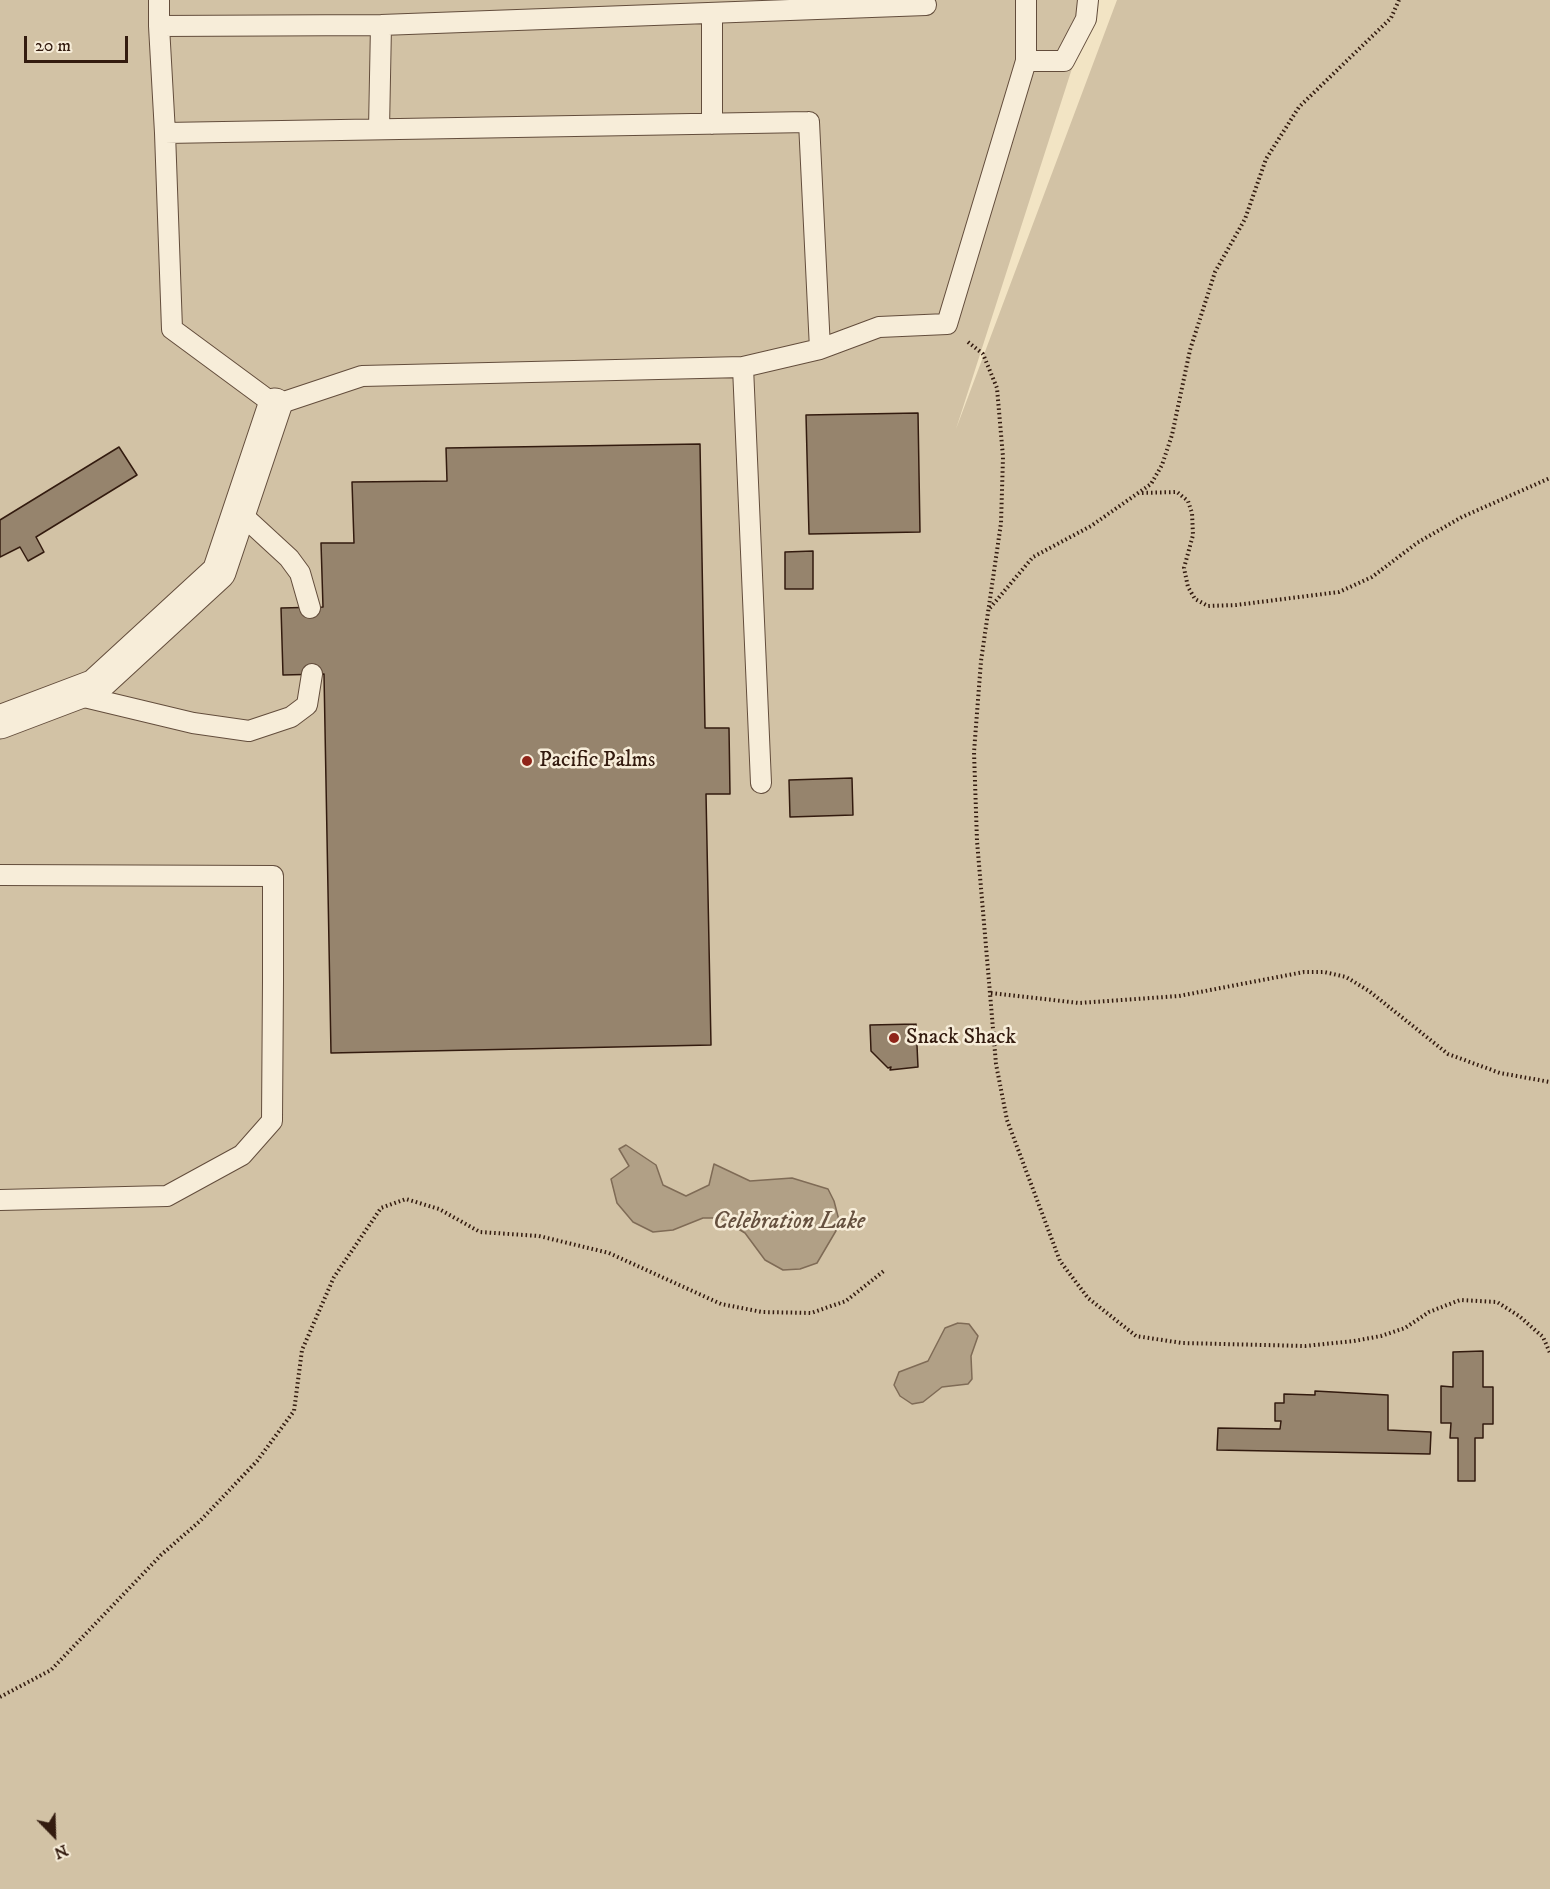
<!DOCTYPE html>
<html>
<head>
<meta charset="utf-8">
<style>
	body { margin:0 }
	#map { position:relative; width:1550px; height:1889px; overflow:hidden; background:#f2e4c4; font-family:"IM FELL DW Pica",serif }
	canvas { display:block }
	.north { position:absolute; left:24px; top:1805px; width:60px; height:60px; -webkit-text-stroke:4px #f7edd9; paint-order:stroke; rotate:157deg; font-size:16px; font-weight:700; line-height:24px; text-align:center; color:#331b0f }
	.north::after { content:''; display:block; margin:auto; width:21px; height:27px; background:#331b0f; clip-path:polygon(50% 0,100% 100%,50% 72%,0 100%) }
	.scale { position:absolute; left:24px; top:36px; width:104px; height:27px; box-sizing:border-box; border:3px solid #331b0f; border-top:0; padding-left:8px; font-size:18px; line-height:21px; white-space:nowrap; color:#331b0f; -webkit-text-stroke:4px #f7edd9; paint-order:stroke }
</style>
</head>
<body>
<div id="map">
<canvas width="1550" height="1889"></canvas>
<div class="north">N</div>
<div class="scale">20 m</div>
</div>
<script>
const c = document.querySelector('canvas').getContext('2d');
c.lineJoin = 'round';
function paint(path, color) { c.fillStyle = color; c.fill(path, 'evenodd'); }
const toPath = rows => new Path2D(rows.map(r => 'M' + r).join(''));
function trace(path, color, width, dash) { c.strokeStyle = color; c.lineWidth = width; c.lineCap = dash ? 'butt' : 'round'; c.setLineDash(dash || []); c.stroke(path); }
function write(font, color, halo, rows, align = 'center') {
  c.font = font + ' "IM FELL DW Pica",serif'; c.lineWidth = 5; c.setLineDash([]); c.textBaseline = 'middle'; c.strokeStyle = halo; c.fillStyle = color; for (const [text, x, y, turn = 0] of rows) {
    c.save(); c.translate(x, y); c.rotate((+turn || 0) * Math.PI / 180); c.textAlign = isNaN(turn) ? turn : align; if (halo) c.strokeText(text, 0, 0); c.fillText(text, 0, 0); c.restore();
  }
}
paint(toPath([
	[0,0,1094,0,956,429,1117,0,1550,0,1550,1889,0,1889]
]), '#d2c2a5');
const water = toPath([
	[626,1145,656,1165,663,1185,686,1196,709,1185,714,1164,750,1181,792,1178,828,1189,834,1201,840,1224,817,1263,800,1269,783,1270,765,1260,745,1233,720,1218,703,1218,673,1230,653,1232,633,1222,617,1203,611,1179,629,1166,619,1149,626,1145],
	[958,1323,969,1324,978,1336,971,1356,972,1379,968,1384,942,1387,923,1402,912,1404,900,1396,894,1385,899,1372,928,1361,945,1328,958,1323]
]);
paint(water, '#b1a086');
trace(water, '#7f6b56', 1.5);
const building = toPath([
	[918,413,920,532,809,534,806,415,918,413],
	[700,444,705,728,729,728,730,794,706,794,711,1045,331,1053,324,674,283,675,281,608,323,607,321,543,354,543,352,482,447,481,446,448,700,444],
	[119,447,137,475,36,537,44,552,28,561,20,547,0,557,0,520,119,447],
	[813,551,813,589,785,589,785,552,813,551],
	[852,778,853,815,790,817,789,780,852,778],
	[916,1024,918,1067,890,1070,891,1067,888,1068,871,1051,870,1025,916,1024],
	[1483,1351,1483,1387,1493,1387,1493,1424,1483,1424,1483,1438,1475,1438,1475,1481,1458,1481,1458,1438,1450,1438,1451,1423,1441,1423,1441,1386,1453,1387,1453,1352,1483,1351],
	[1315,1391,1388,1395,1388,1430,1431,1432,1430,1454,1217,1450,1218,1428,1280,1429,1281,1421,1275,1421,1275,1403,1284,1403,1284,1394,1315,1395,1315,1391]
]);
paint(building, '#96846d');
trace(building, '#331b0f', 1.5);
const service = toPath([
	[159,0,159,26,381,25,926,5],
	[159,26,165,133],
	[1026,61,1064,61,1086,19,1088,0],
	[809,122,820,349,743,367,362,376,275,405,172,329,165,133,809,122],
	[712,124,712,14],
	[379,129,381,25],
	[820,349,879,327,947,324,1026,61,1026,0],
	[743,367,761,783],
	[239,512,289,558,300,573,310,608],
	[76,695,193,723,249,731,291,717,307,705,312,674],
	[0,875,273,876,273,981,272,1121,242,1155,167,1196,0,1200]
]);
const minor = toPath([
	[0,722,95,686,219,572,275,405]
]);
trace(service, '#634d3c', 22);
trace(minor, '#634d3c', 35);
trace(toPath([
	[968,342,983,354,997,388,1003,457,1001,523,981,661,974,752,977,841,996,1064,1007,1120,1060,1261,1088,1298,1136,1336,1182,1343,1305,1346,1354,1341,1381,1336,1405,1328,1429,1312,1460,1300,1497,1302,1519,1316,1543,1337,1550,1353],
	[1142,493,1177,492,1188,501,1192,513,1193,535,1184,568,1188,587,1195,599,1208,606,1236,605,1339,592,1372,577,1417,543,1462,517,1550,478],
	[990,608,1033,557,1091,526,1151,484,1162,465,1172,435,1190,350,1215,272,1245,219,1266,159,1299,107,1391,18,1399,0],
	[991,993,1079,1003,1179,996,1304,972,1324,972,1346,977,1369,991,1448,1054,1500,1073,1550,1082],
	[0,1697,51,1670,161,1555,200,1521,257,1461,294,1411,302,1350,334,1277,381,1208,406,1199,439,1209,480,1232,539,1236,609,1253,721,1304,762,1312,811,1313,846,1301,885,1270]
]), '#331b0f', 4, [1.5, 3]);
trace(service, '#f7edd9', 20);
trace(minor, '#f7edd9', 33);
for (const [x, y, r, color] of [
	[527,761,6,"#8f2418"],
	[894,1038,6,"#8f2418"]
]) { const dot = new Path2D(); dot.arc(x, y, r, 0, 2 * Math.PI); c.fillStyle = color; c.fill(dot); trace(dot, '#f7edd9', 2); }
write('22px', '#331b0f', '#f7edd9', [
	["Pacific Palms",539,761],
	["Snack Shack",906,1038]
], 'left');
write('italic 24px', '#65503f', '#f7edd9', [
	["Celebration Lake",789,1223]
]);
</script>
</body>
</html>
